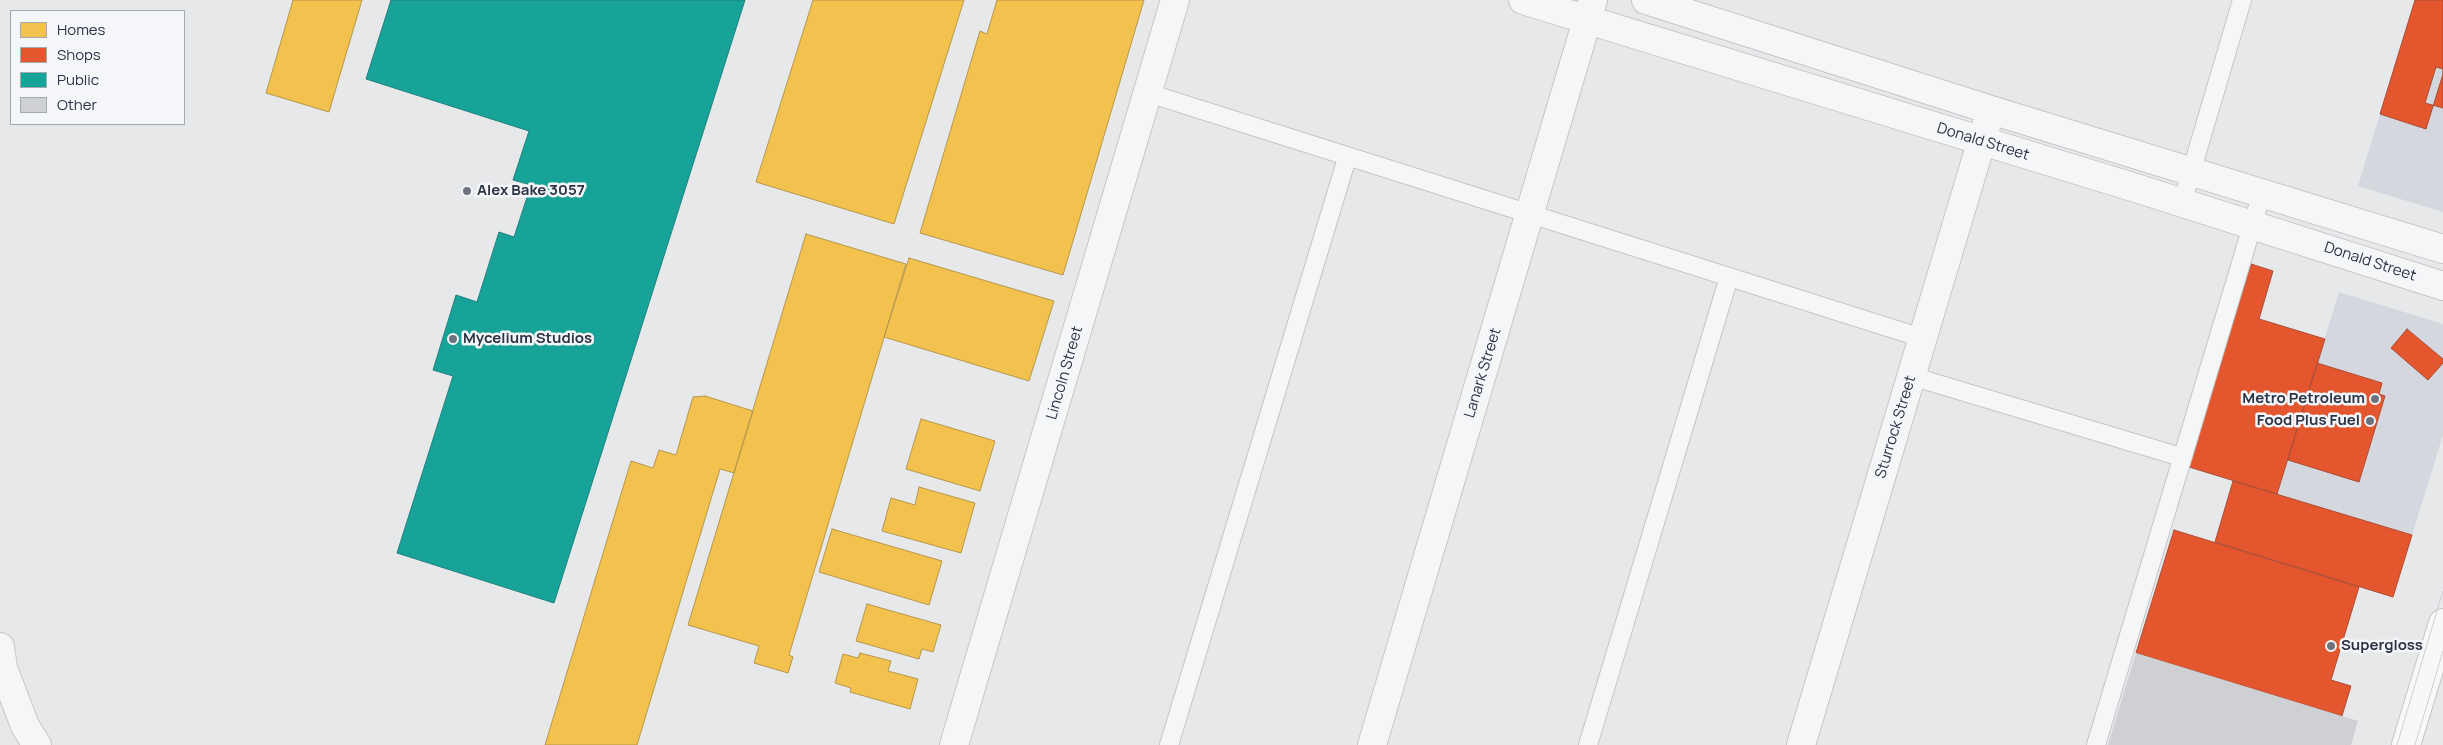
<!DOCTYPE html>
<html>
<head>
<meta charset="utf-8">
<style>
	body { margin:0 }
	#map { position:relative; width:2443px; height:745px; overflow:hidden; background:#e6e8ea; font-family:Manrope,sans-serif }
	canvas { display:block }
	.legend { position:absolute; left:10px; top:10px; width:175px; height:115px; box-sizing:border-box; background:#f4f6f9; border:1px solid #a4a8b1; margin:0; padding:6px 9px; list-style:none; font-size:15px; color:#2b3445 }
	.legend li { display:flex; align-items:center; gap:10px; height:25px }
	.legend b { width:25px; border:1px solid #a4a8b1 }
</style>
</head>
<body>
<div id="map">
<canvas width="2443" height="745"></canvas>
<ul class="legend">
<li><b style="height:14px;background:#f2c14e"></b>Homes</li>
<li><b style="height:14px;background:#e4572e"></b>Shops</li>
<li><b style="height:14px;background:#17a398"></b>Public</li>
<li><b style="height:14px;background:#ced0d3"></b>Other</li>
</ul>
</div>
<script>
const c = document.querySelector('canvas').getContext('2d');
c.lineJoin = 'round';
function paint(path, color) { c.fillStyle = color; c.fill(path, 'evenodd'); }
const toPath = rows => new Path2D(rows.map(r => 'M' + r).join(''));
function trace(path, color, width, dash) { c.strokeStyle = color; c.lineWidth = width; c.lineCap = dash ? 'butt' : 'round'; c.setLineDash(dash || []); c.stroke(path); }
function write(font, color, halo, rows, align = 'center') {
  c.font = font + ' Manrope,sans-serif'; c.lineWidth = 5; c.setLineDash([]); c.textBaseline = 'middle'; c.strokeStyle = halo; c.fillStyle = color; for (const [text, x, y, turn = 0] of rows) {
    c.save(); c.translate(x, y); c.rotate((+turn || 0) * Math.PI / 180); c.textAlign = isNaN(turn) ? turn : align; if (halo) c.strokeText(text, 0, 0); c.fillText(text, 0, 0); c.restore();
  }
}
paint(toPath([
	[2415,0,2443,0,2443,212,2358,186],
	[2339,292,2443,324,2443,435,2412,535,2277,494]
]), '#d4d7dd');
const homes = toPath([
	[293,0,362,0,329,112,266,93,293,0],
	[813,0,964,0,894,224,756,182,813,0],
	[997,0,1144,0,1063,275,920,233,980,31,987,34,997,0],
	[806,234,906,264,789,655,793,657,788,673,754,663,759,646,688,625,806,234],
	[909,258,1054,301,1029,381,884,337,909,258],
	[705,396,753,411,734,473,720,469,637,745,545,745,631,461,653,468,659,450,676,455,693,397,705,396],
	[921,419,995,441,980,491,906,469,921,419],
	[919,487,975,503,961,553,882,531,891,498,915,505,919,487],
	[832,529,942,561,929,605,819,572,832,529],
	[867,604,941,625,933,652,922,649,919,659,856,641,867,604],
	[860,653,891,661,888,671,918,679,910,709,850,692,851,688,835,683,843,654,858,658,860,653]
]);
paint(homes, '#f2c14e');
trace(homes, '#b6974b', 1);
const shops = toPath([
	[2415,0,2443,0,2443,74,2426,129,2380,114,2415,0],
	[2436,67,2443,69,2443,108,2425,103,2436,67],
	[2251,264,2273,271,2259,319,2325,339,2277,494,2189,467,2251,264],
	[2407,329,2443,359,2443,363,2428,380,2391,348,2407,329],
	[2317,363,2382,383,2379,394,2385,396,2359,482,2288,460,2317,363],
	[2233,481,2412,535,2393,597,2215,542,2233,481],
	[2174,530,2359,587,2331,680,2351,686,2342,716,2136,653,2174,530]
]);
paint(shops, '#e4572e');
trace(shops, '#ac4c35', 1);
const public = toPath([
	[391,0,745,0,554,603,397,553,453,376,433,370,456,295,477,302,499,232,514,237,531,185,513,180,529,131,366,79,391,0]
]);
paint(public, '#17a398');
trace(public, '#1d827f', 1);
paint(toPath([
	[2136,653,2358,721,2351,745,2108,745]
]), '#ced0d3');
const lane = toPath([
	[1148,93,1922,338],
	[2182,203,2242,0],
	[1911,376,2181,457],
	[1169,745,1347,158],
	[1588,745,1729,277],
	[2096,745,2262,193]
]);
const street = toPath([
	[1523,0,2139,189,2443,286],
	[1646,0,1991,110,2443,249],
	[0,647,3,668,25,726,37,745],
	[954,745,1175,0],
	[1372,745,1593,0],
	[1801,745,1987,123]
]);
const primary = toPath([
	[2406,745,2443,623]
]);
trace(lane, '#c4c6c8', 20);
trace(street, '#c4c6c8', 30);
trace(primary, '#c2c5c8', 30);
trace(lane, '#f5f6f7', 18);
trace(street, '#f5f6f7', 28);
trace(primary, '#f8f8f8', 28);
trace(toPath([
	[2397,745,2443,591],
	[2415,745,2443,651]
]), '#cecfd2', 1);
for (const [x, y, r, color] of [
	[467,191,5,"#6c737f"],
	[453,339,5,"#6c737f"],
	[2375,399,5,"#6c737f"],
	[2370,421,5,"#6c737f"],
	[2331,646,5,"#6c737f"]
]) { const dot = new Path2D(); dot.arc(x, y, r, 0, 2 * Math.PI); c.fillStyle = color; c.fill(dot); trace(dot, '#f4f6f9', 2); }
write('15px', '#2b3445', '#f4f6f9', [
	["Donald Street",1983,142,17],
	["Donald Street",2370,262,18],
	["Lincoln Street",1065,373,-74],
	["Lanark Street",1483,373,-73],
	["Sturrock Street",1896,427,-73]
]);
write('bold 15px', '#2b3445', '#f4f6f9', [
	["Alex Bake 3057",477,191],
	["Mycelium Studios",463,339],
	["Metro Petroleum",2365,399,"right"],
	["Food Plus Fuel",2360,421,"right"],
	["Supergloss",2341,646]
], 'left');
</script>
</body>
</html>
